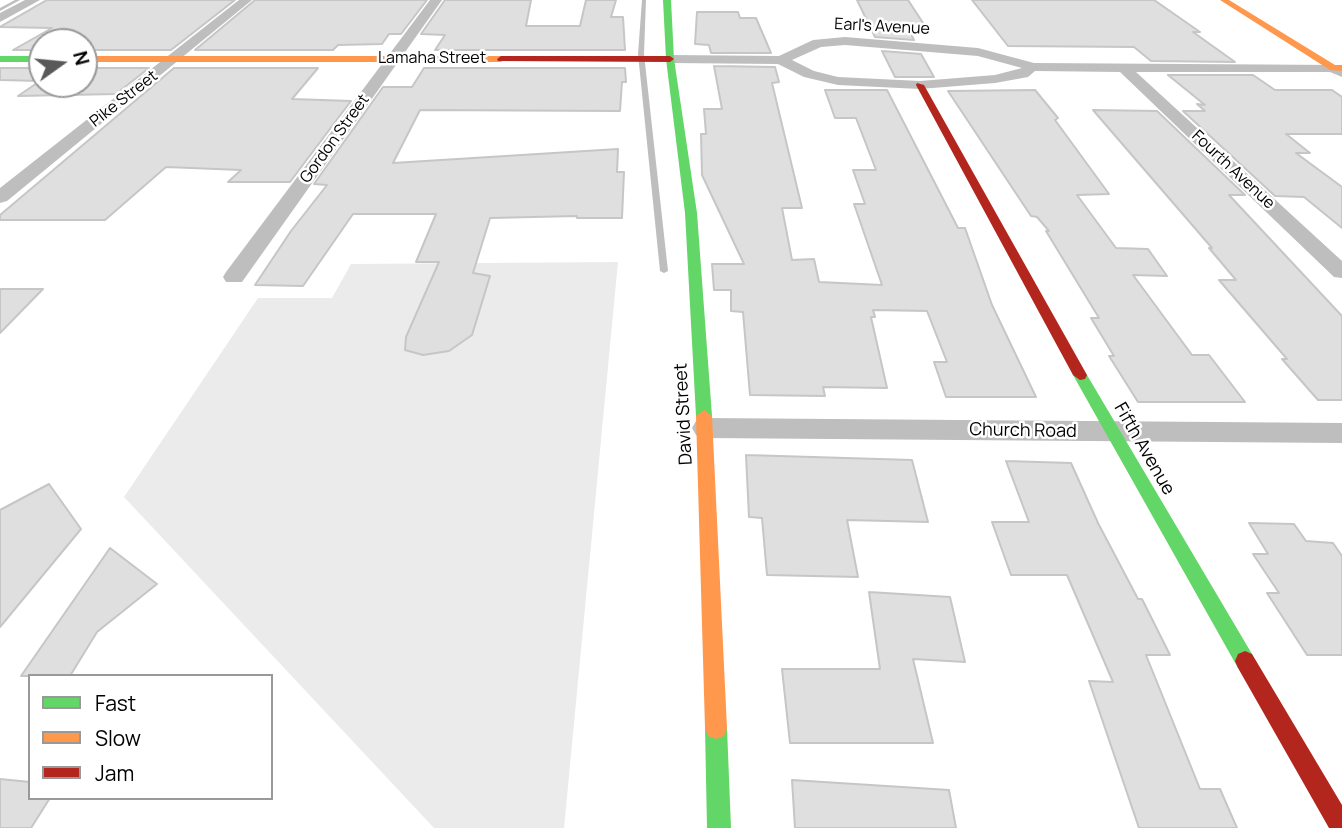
<!DOCTYPE html>
<html>
<head>
<meta charset="utf-8">
<style>
	body { margin:0 }
	#map { position:relative; width:1342px; height:828px; overflow:hidden; background:#fff; font-family:Manrope,sans-serif }
	canvas { display:block }
	.legend { position:absolute; left:28px; top:674px; width:245px; height:126px; box-sizing:border-box; background:#fff; border:2px solid #999; margin:0; padding:9px 12px; list-style:none; font-size:21px; color:#000 }
	.legend li { display:flex; align-items:center; gap:14px; height:35px }
	.legend b { width:35px; border:2px solid #999 }
	.north { position:absolute; left:28px; top:28px; width:70px; height:70px; box-sizing:border-box; background:#fff; border:2px solid #999; border-radius:50%; rotate:75deg; font-size:19px; font-weight:700; line-height:28px; text-align:center; color:#000 }
	.north::after { content:''; display:block; margin:auto; width:24px; height:32px; background:#595959; clip-path:polygon(50% 0,100% 100%,50% 72%,0 100%) }
</style>
</head>
<body>
<div id="map">
<canvas width="1342" height="828"></canvas>
<ul class="legend">
<li><b style="height:9px;background:#63d668"></b>Fast</li>
<li><b style="height:9px;background:#ff974d"></b>Slow</li>
<li><b style="height:9px;background:#b3261e"></b>Jam</li>
</ul>
<div class="north">N</div>
</div>
<script>
const c = document.querySelector('canvas').getContext('2d');
c.lineJoin = 'round';
function paint(path, color) { c.fillStyle = color; c.fill(path, 'evenodd'); }
const toPath = rows => new Path2D(rows.map(r => 'M' + r).join(''));
function trace(path, color, width, dash) { c.strokeStyle = color; c.lineWidth = width; c.lineCap = dash ? 'butt' : 'round'; c.setLineDash(dash || []); c.stroke(path); }
function write(font, color, halo, rows, align = 'center') {
  c.font = font + ' Manrope,sans-serif'; c.lineWidth = 5; c.setLineDash([]); c.textBaseline = 'middle'; c.strokeStyle = halo; c.fillStyle = color; for (const [text, x, y, turn = 0] of rows) {
    c.save(); c.translate(x, y); c.rotate((+turn || 0) * Math.PI / 180); c.textAlign = isNaN(turn) ? turn : align; if (halo) c.strokeText(text, 0, 0); c.fillText(text, 0, 0); c.restore();
  }
}
paint(toPath([
	[618,262,564,828,434,828,124,497,258,298,332,298,351,264]
]), '#ebebeb');
paint(toPath([
	[15,0,20,0,0,11,0,8,15,0],
	[642,0,646,0,644,54,668,271,664,273,660,271,638,54,642,0]
]), '#bebebe');
const building = toPath([
	[47,0,235,0,171,50,84,50,84,42,42,42,42,50,13,50,52,28,0,27,47,0],
	[255,0,427,0,401,34,389,34,382,44,338,45,333,50,195,50,255,0],
	[445,0,531,0,526,26,580,26,586,0,616,0,611,17,623,17,625,50,435,50,445,35,421,34,445,0],
	[857,0,908,0,929,32,910,32,914,40,875,37,857,0],
	[972,0,1154,0,1200,32,1193,32,1235,62,1151,61,1134,47,1008,46,972,0],
	[697,12,738,12,740,18,756,18,771,53,711,53,709,45,695,44,697,12],
	[882,51,921,54,934,77,895,77,882,51],
	[714,66,775,67,779,82,772,83,802,208,782,208,792,260,814,259,819,282,882,285,854,204,865,204,853,170,876,170,856,118,835,118,825,90,887,90,958,228,965,228,992,305,1036,397,946,397,934,362,947,362,927,311,873,310,875,317,871,317,887,388,823,387,825,396,750,395,743,312,731,311,731,290,714,290,712,264,744,264,702,175,701,134,706,134,704,109,722,109,714,66],
	[0,68,42,68,42,84,84,84,84,68,149,68,116,94,18,96,40,81,0,80,0,68],
	[174,68,318,68,292,99,351,101,290,182,228,182,241,170,166,167,105,220,0,220,0,215,174,68],
	[424,68,625,68,626,82,622,82,620,111,420,110,393,163,618,149,617,172,624,172,622,218,577,218,577,216,490,218,473,273,490,276,472,335,449,351,423,355,405,350,406,337,439,262,416,262,436,214,353,214,303,286,255,285,291,231,327,185,314,184,383,87,412,87,424,68],
	[1168,75,1253,75,1275,90,1332,90,1342,97,1342,134,1286,134,1310,153,1296,153,1342,187,1342,228,1304,197,1275,196,1183,111,1205,111,1197,104,1205,105,1168,75],
	[1035,90,1058,118,1055,120,1109,194,1077,195,1116,248,1148,249,1167,276,1133,275,1192,355,1209,355,1245,402,1138,402,1109,356,1114,356,1091,318,1099,318,1046,231,1049,231,1037,217,1031,216,948,91,1035,90],
	[1093,110,1157,111,1245,195,1229,195,1342,316,1342,400,1318,400,1282,359,1287,359,1219,280,1236,280,1209,248,1212,248,1093,110],
	[0,289,43,289,0,333,0,289],
	[746,455,912,460,928,522,847,520,858,577,767,575,762,518,749,517,746,455],
	[1006,461,1071,463,1098,523,1138,599,1142,599,1170,655,1146,655,1200,789,1220,789,1237,828,1139,828,1089,681,1113,682,1067,575,1011,575,992,522,1029,522,1006,461],
	[49,484,81,529,0,627,0,510,49,484],
	[1249,523,1294,524,1306,541,1333,543,1342,556,1342,655,1307,655,1267,593,1279,593,1253,554,1268,554,1249,523],
	[110,548,157,584,97,632,70,676,21,676,110,548],
	[869,592,950,597,965,662,913,659,933,743,790,743,782,669,880,669,869,592],
	[0,779,30,782,30,798,50,798,31,828,0,828,0,779],
	[792,780,949,790,956,828,795,828,792,780]
]);
paint(building, '#dfdfdf');
trace(building, '#c6c6c6', 2);
paint(toPath([
	[25,0,40,0,0,22,0,13,25,0],
	[239,0,252,0,7,201,0,203,0,188,239,0],
	[430,0,442,0,242,282,226,282,223,277,226,272,430,0],
	[845,37,978,48,1034,63,1338,65,1342,67,1342,77,1330,72,1136,72,1342,261,1342,278,1334,277,1120,72,1035,71,1028,77,995,83,920,89,838,85,804,77,778,64,670,63,663,59,670,55,779,56,813,40,845,37],
	[845,45,978,56,1022,68,995,75,920,81,838,77,814,71,792,60,821,47,845,45],
	[705,418,1342,423,1342,443,705,438,696,435,692,428,696,421,705,418]
]), '#bebebe');
paint(toPath([
	[663,0,671,0,674,59,697,213,712,416,704,422,696,416,685,213,666,59,663,0],
	[0,56,42,56,42,62,0,62,0,56],
	[1080,370,1087,375,1252,654,1255,661,1252,668,1245,671,1238,668,1073,375,1080,370],
	[716,717,724,720,727,728,731,828,707,828,705,728,708,720,716,717]
]), '#63d668');
paint(toPath([
	[1220,0,1229,0,1335,65,1342,65,1342,71,1330,70,1220,0],
	[84,56,501,56,505,59,501,62,84,62,84,56],
	[704,410,712,416,727,728,724,736,716,739,708,736,705,728,696,416,704,410]
]), '#ff974d');
paint(toPath([
	[501,56,670,56,674,59,670,62,498,61,497,59,501,56],
	[917,83,924,85,1087,375,1085,379,1080,380,1073,375,916,85,917,83],
	[1245,651,1252,654,1342,805,1342,828,1329,828,1238,668,1235,661,1238,654,1245,651]
]), '#b3261e');
write('16px', '#000', '#fff', [
	["Earl's Avenue",882,27,3],
	["Lamaha Street",432,59],
	["Pike Street",124,99,-38],
	["Gordon Street",335,139,-54],
	["Fourth Avenue",1233,170,43]
]);
write('18px', '#000', '#fff', [
	["David Street",684,414,-93],
	["Church Road",1023,431,1],
	["Fifth Avenue",1144,449,60]
]);
</script>
</body>
</html>
